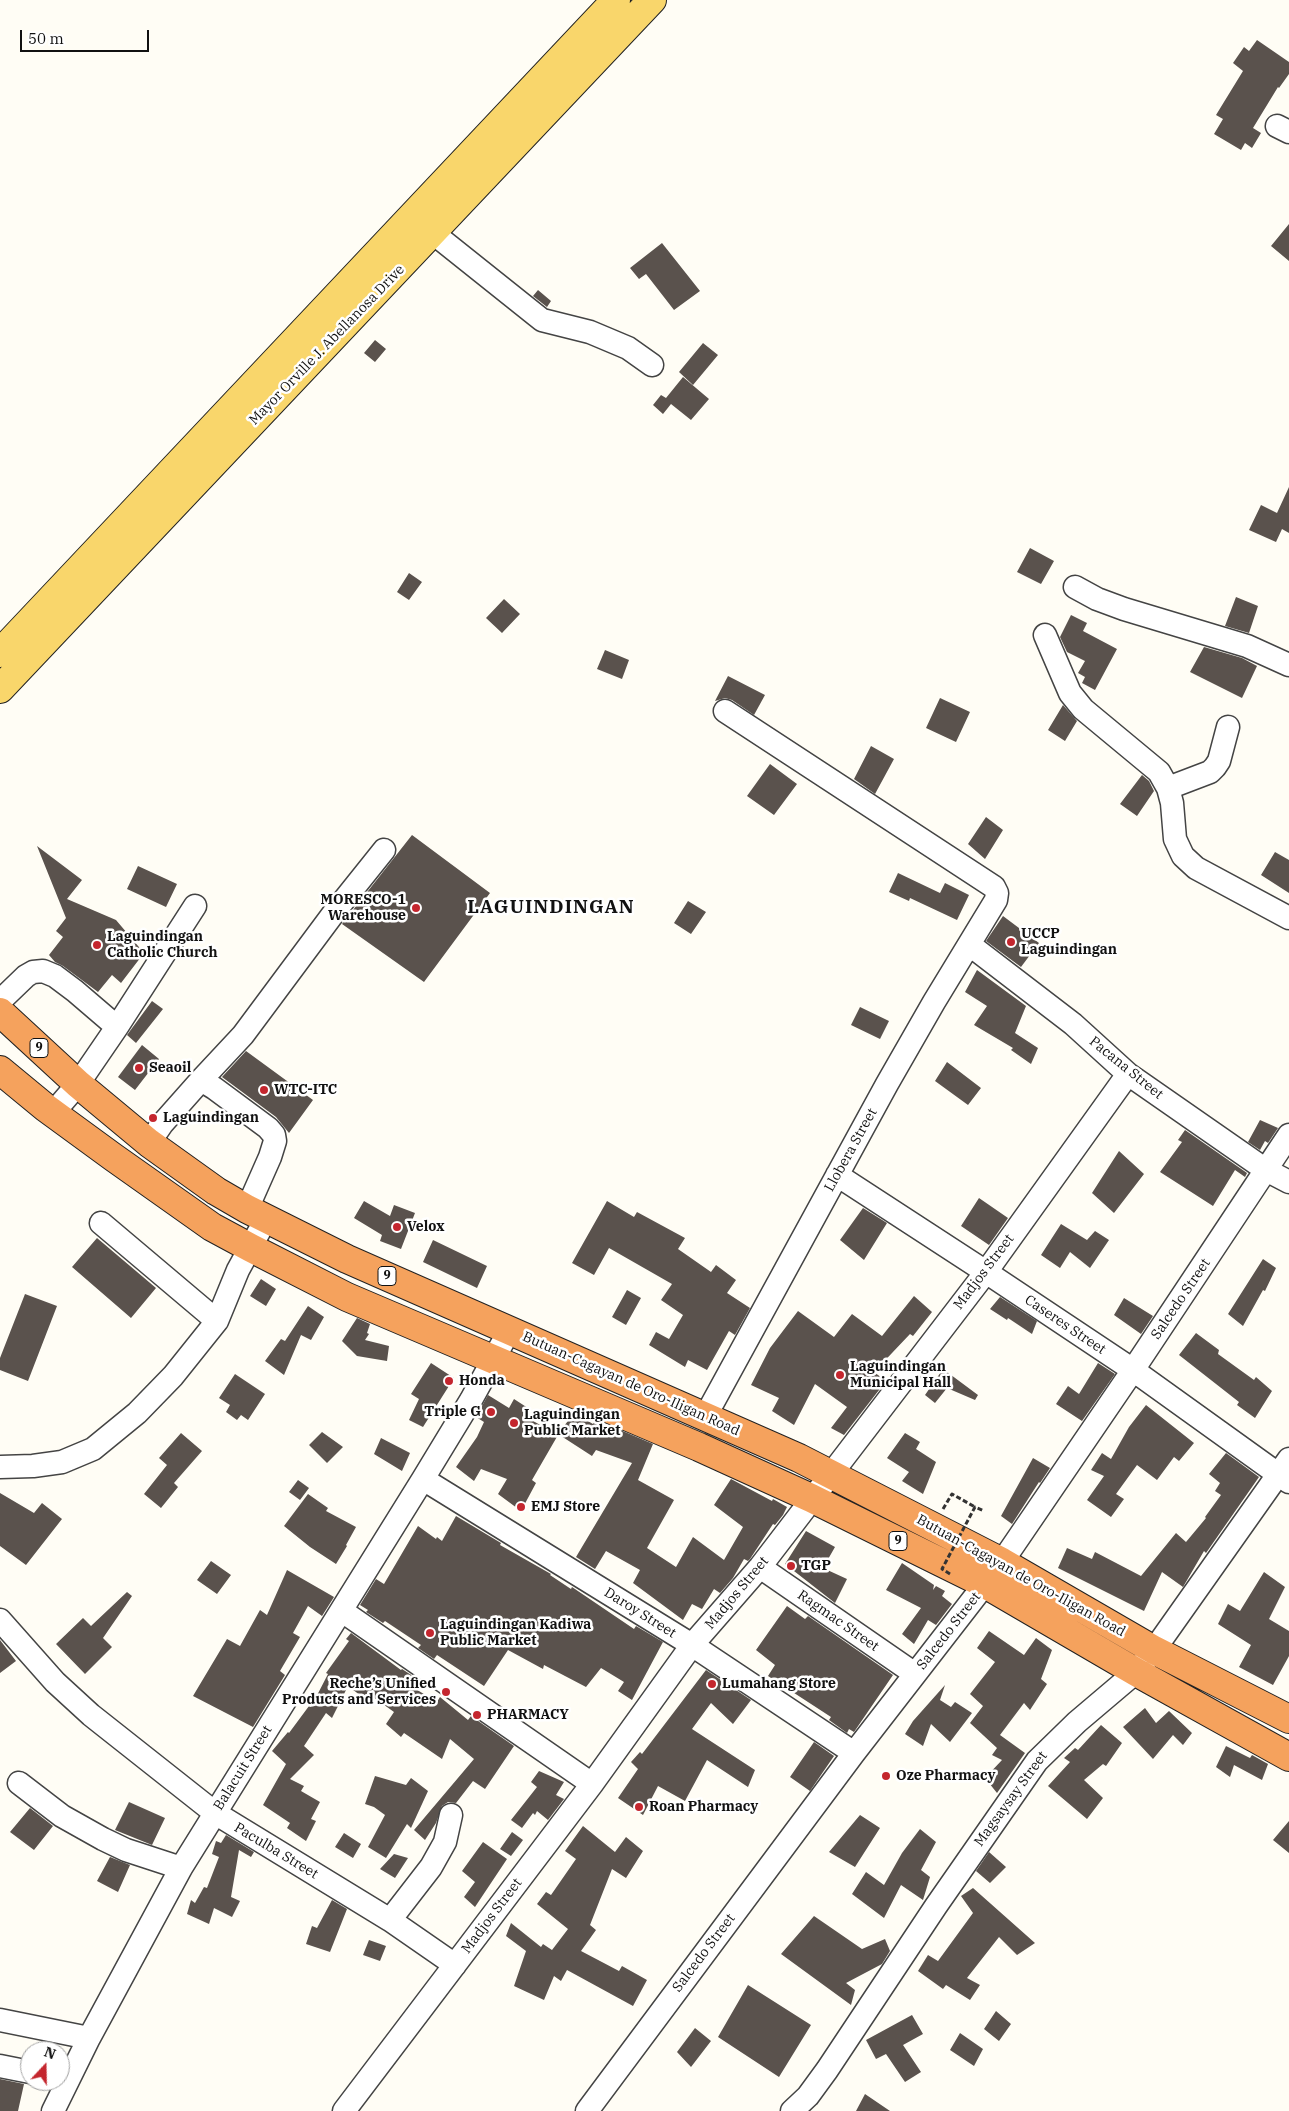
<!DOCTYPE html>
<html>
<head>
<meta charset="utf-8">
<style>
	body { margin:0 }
	#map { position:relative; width:1289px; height:2111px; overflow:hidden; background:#fffdf5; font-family:"IBM Plex Serif",serif }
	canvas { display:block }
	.north { position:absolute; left:20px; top:2041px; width:50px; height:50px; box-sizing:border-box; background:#fff; border:1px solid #a0a0a0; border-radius:50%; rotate:21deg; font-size:14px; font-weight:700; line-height:20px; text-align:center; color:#111 }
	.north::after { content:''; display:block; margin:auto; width:18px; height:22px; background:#c4262e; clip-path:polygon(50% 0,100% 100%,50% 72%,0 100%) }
	.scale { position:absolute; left:20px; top:30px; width:129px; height:22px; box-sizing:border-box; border:2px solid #111; border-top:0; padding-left:6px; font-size:15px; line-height:18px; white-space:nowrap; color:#111; -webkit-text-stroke:4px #fff; paint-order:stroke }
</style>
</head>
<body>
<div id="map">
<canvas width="1289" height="2111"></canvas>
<div class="north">N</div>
<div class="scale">50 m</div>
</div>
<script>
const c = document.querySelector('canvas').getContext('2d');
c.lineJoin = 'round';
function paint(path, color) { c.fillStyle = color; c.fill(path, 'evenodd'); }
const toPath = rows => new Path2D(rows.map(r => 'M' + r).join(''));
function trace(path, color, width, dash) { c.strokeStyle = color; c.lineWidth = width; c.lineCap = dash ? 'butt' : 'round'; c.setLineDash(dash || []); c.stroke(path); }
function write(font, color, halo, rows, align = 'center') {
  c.font = font + ' "IBM Plex Serif",serif'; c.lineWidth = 5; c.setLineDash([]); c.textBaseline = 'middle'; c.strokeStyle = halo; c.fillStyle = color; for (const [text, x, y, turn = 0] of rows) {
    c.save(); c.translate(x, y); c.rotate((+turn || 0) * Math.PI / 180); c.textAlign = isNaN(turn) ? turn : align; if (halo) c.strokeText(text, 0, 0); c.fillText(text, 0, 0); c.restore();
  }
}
paint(toPath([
	[1257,40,1289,62,1289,74,1279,88,1278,87,1253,128,1261,133,1252,148,1245,143,1241,150,1214,134,1223,119,1216,115,1243,71,1233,63,1244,47,1249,51],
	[1289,224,1289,261,1271,246],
	[662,243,700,291,674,310,646,274,639,279,630,268],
	[538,290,551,301,547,307,533,296],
	[375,340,386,349,375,362,364,353],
	[703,343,718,355,693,385,679,372],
	[683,377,709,399,691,420,671,404,663,414,653,405,661,395,666,398],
	[1289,487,1289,533,1282,529,1276,542,1249,530,1261,505,1277,513],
	[1030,548,1054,561,1041,584,1017,572],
	[409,573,422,582,409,600,397,592],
	[1236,597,1258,606,1249,633,1225,626],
	[504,599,520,614,502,633,486,618],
	[1071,615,1087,623,1083,631,1117,649,1095,690,1082,683,1085,677,1078,673,1085,661,1067,652,1060,637],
	[1204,647,1242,658,1257,666,1242,698,1190,672],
	[605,650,629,660,622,679,597,669],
	[728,676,765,695,754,715,732,700,725,698,715,701],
	[940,698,970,712,956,742,926,728],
	[1063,705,1077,721,1065,741,1048,730],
	[871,746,894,759,875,794,854,779],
	[770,764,797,784,774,815,747,796],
	[1142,775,1149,781,1154,791,1137,816,1120,804],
	[986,817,1003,830,985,859,968,844],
	[412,835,490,893,424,982,342,924],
	[37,846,82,880,67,899,116,920,144,953,121,983,112,975,98,992,63,966,55,962,49,955,63,937,56,931,66,918],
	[1275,852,1289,860,1289,893,1261,875],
	[138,866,177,884,166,907,127,889],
	[898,873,940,893,945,883,969,895,957,920,910,898,909,901,889,892],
	[688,901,706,912,691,934,674,923],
	[1003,916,1039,943,1021,967,986,941],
	[977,970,1026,1006,1015,1033,1038,1048,1031,1064,1011,1050,1013,1048,974,1025,987,1006,965,992],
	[152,1001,163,1009,136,1043,127,1035],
	[860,1007,889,1021,880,1039,851,1025],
	[142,1045,159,1059,135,1090,118,1077],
	[246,1051,313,1100,289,1133,276,1117,222,1077],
	[947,1062,981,1088,968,1105,935,1081],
	[1260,1120,1278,1128,1268,1143,1265,1141,1260,1150,1248,1142],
	[1185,1130,1247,1173,1245,1177,1235,1170,1213,1206,1160,1172,1182,1142,1178,1140],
	[1119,1151,1144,1174,1114,1213,1092,1193],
	[979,1198,1008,1218,989,1245,961,1226],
	[364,1201,390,1216,394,1205,415,1213,401,1249,380,1241,382,1235,354,1218],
	[607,1201,634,1217,637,1212,685,1238,678,1249,711,1272,716,1265,736,1280,727,1293,750,1308,735,1335,729,1331,707,1370,688,1360,685,1367,649,1345,656,1332,669,1339,683,1315,661,1300,672,1284,609,1248,594,1275,572,1263],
	[863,1208,887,1223,864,1260,840,1240],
	[1061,1224,1087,1240,1095,1231,1109,1240,1090,1268,1070,1252,1060,1268,1041,1255],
	[97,1238,156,1288,131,1318,72,1267],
	[433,1240,487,1266,477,1288,423,1262],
	[1263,1259,1276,1268,1265,1291,1263,1290,1243,1326,1228,1314],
	[261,1279,276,1289,266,1306,250,1296],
	[627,1290,641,1298,626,1325,612,1317],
	[25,1294,57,1306,28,1381,0,1370,0,1358],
	[914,1296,932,1312,913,1336,910,1334,874,1372,886,1381,844,1435,831,1428,847,1407,815,1384,794,1425,772,1411,779,1398,751,1385,770,1348,798,1311,834,1337,852,1314,882,1336],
	[1000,1297,1037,1321,1032,1334,1008,1318,1007,1320,990,1309],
	[1124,1298,1153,1316,1141,1334,1114,1315],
	[308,1306,324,1317,311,1340,301,1335,284,1375,265,1361,281,1339,285,1341],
	[357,1318,370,1324,367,1333,369,1334,365,1340,389,1346,387,1361,357,1356,342,1341],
	[1196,1333,1219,1350,1218,1354,1254,1380,1256,1377,1272,1391,1255,1418,1237,1405,1239,1402,1179,1355],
	[431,1363,454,1378,423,1427,409,1420,419,1399,411,1394],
	[1098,1363,1115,1374,1082,1421,1056,1404,1068,1386,1079,1394],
	[943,1369,978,1395,975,1400,947,1388,935,1403,925,1395],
	[235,1374,265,1394,248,1420,241,1415,237,1420,226,1412,230,1405,219,1398],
	[488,1395,509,1408,514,1399,531,1410,526,1417,558,1435,532,1480,536,1483,521,1511,498,1494,507,1479,481,1469,474,1481,456,1467,477,1437,484,1422,476,1417],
	[1146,1405,1194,1443,1179,1461,1174,1457,1157,1480,1137,1465,1116,1494,1124,1499,1111,1517,1087,1500,1104,1476,1091,1470,1102,1453,1111,1459,1129,1427],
	[574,1413,593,1424,595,1421,610,1430,611,1426,653,1444,638,1480,674,1500,647,1548,676,1567,693,1537,724,1560,743,1527,714,1505,731,1479,772,1501,773,1499,787,1507,783,1515,775,1525,773,1524,750,1559,748,1561,744,1559,733,1578,720,1593,714,1589,702,1609,692,1604,683,1620,633,1583,640,1570,606,1551,595,1569,576,1557,632,1463,596,1450,592,1456,558,1434],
	[322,1432,343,1447,327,1463,309,1445],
	[181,1433,202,1451,174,1483,178,1487,161,1508,144,1494,167,1465,159,1458],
	[905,1433,920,1442,916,1449,936,1462,923,1494,902,1481,909,1472,887,1458],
	[381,1438,410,1453,402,1471,374,1454],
	[1226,1453,1259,1477,1206,1553,1204,1551,1183,1587,1162,1572,1144,1611,1058,1568,1067,1548,1092,1559,1095,1552,1141,1576,1176,1533,1186,1542,1206,1518,1205,1517,1221,1495,1215,1491,1220,1483,1209,1474],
	[1033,1458,1050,1468,1040,1483,1039,1482,1012,1524,1001,1516],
	[298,1480,309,1488,300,1500,289,1492],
	[0,1493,34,1513,42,1503,62,1519,26,1565,0,1546],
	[308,1494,328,1508,326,1511,356,1527,346,1545,347,1546,336,1564,310,1547,284,1526],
	[456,1516,501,1543,500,1545,551,1574,550,1575,571,1589,572,1587,634,1629,636,1626,663,1642,632,1700,618,1691,624,1682,601,1668,586,1687,544,1665,543,1669,508,1650,484,1686,437,1655,434,1659,418,1648,421,1645,385,1621,383,1623,366,1612,368,1610,360,1605,376,1579,384,1584,418,1526,436,1539,437,1537,442,1541],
	[806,1531,835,1547,823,1568,847,1579,835,1603,785,1564],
	[211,1561,231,1575,217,1594,197,1580],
	[902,1563,934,1585,933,1590,936,1586,945,1591,942,1596,952,1604,936,1625,928,1620,914,1644,902,1634,921,1608,886,1590],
	[287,1570,334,1597,322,1616,308,1606,293,1633,300,1637,280,1671,285,1675,253,1727,193,1696,227,1639,240,1646,260,1610,267,1615],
	[1264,1572,1285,1587,1269,1619,1289,1631,1289,1656,1273,1685,1239,1667,1251,1645,1218,1624,1228,1604,1240,1611],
	[127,1592,132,1596,103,1638,112,1647,85,1674,56,1644,83,1618,91,1626],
	[787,1606,805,1619,808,1616,893,1675,854,1732,849,1729,847,1733,829,1720,831,1717,768,1676,775,1665,756,1650],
	[989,1631,1024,1655,1036,1638,1052,1650,1041,1679,1047,1684,1030,1710,1024,1703,1000,1735,1025,1753,997,1793,985,1778,1002,1760,992,1755,997,1748,970,1723,983,1706,970,1694,995,1662,977,1648],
	[351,1633,401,1670,402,1669,419,1680,414,1688,437,1702,440,1697,468,1720,471,1716,514,1746,485,1789,473,1781,456,1803,448,1802,442,1806,436,1823,425,1840,414,1830,474,1759,450,1739,442,1759,404,1733,401,1737,386,1724,394,1712,373,1697,369,1702,348,1686,332,1718,326,1713,304,1746,314,1755,290,1779,304,1786,301,1791,320,1802,311,1819,316,1821,306,1841,287,1828,290,1823,263,1805,286,1764,272,1751,288,1732,289,1733,309,1706,311,1707,328,1674,326,1673,349,1641,346,1639],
	[0,1640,16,1661,0,1673],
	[706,1670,751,1700,733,1724,711,1703,692,1729,755,1770,748,1787,707,1760,685,1801,658,1786,643,1815,618,1798,638,1769,631,1762,640,1752,642,1754],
	[945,1685,940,1700,951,1707,955,1702,972,1713,950,1742,931,1724,923,1746,905,1734,913,1721],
	[1145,1708,1156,1723,1169,1711,1192,1733,1183,1745,1173,1735,1153,1759,1123,1727],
	[1101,1725,1122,1743,1106,1766,1103,1764,1084,1780,1103,1798,1087,1819,1048,1786,1070,1762,1064,1758,1075,1748,1078,1750],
	[814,1742,834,1756,810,1791,790,1777],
	[1226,1746,1250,1758,1252,1755,1268,1764,1262,1780,1234,1765,1230,1777,1216,1767],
	[539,1771,564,1782,556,1795,564,1799,548,1820,537,1811,535,1815,533,1813,522,1828,511,1820,537,1787,531,1782],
	[375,1776,406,1785,411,1778,428,1791,411,1828,407,1824,386,1858,368,1847,385,1815,374,1807,365,1804],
	[129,1802,165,1818,152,1845,115,1830],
	[30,1808,53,1826,34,1850,10,1832],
	[860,1815,880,1828,855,1867,829,1852],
	[1289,1821,1289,1853,1273,1840],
	[583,1826,615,1852,626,1837,643,1851,626,1878,612,1869,590,1925,596,1930,581,1951,619,1971,622,1966,647,1980,633,2006,567,1970,561,1981,554,1976,544,2000,514,1986,526,1951,506,1936,511,1923,541,1947,543,1944,552,1950,568,1929,537,1904,546,1892,551,1895,576,1859,565,1851],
	[920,1829,936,1842,921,1870,930,1877,923,1900,901,1885,884,1918,852,1894,866,1872,884,1885,902,1853],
	[512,1832,523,1840,511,1856,500,1849],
	[344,1833,361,1844,353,1858,335,1847],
	[226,1835,254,1852,251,1857,239,1850,231,1897,240,1901,232,1917,214,1908,209,1924,187,1914,191,1900,195,1903,204,1887,207,1888,219,1857,212,1854,216,1841,221,1843],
	[483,1842,507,1859,475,1907,464,1897,475,1882,462,1871],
	[989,1852,1006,1867,990,1883,976,1871],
	[394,1854,408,1858,395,1878,380,1869],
	[110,1857,130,1865,118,1892,97,1881],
	[973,1888,1035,1943,1017,1955,999,1937,967,1978,980,1985,970,2000,946,1985,943,1989,918,1971,928,1955,938,1961,973,1913,961,1896],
	[332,1900,347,1909,330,1952,306,1944,312,1926,317,1928],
	[814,1916,862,1949,885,1939,890,1951,882,1964,846,1983,855,1990,851,2005,781,1954],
	[369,1940,386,1946,380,1961,363,1955],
	[748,1985,811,2025,779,2077,718,2037],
	[996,2011,1011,2024,999,2041,984,2029],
	[912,2015,923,2034,903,2045,921,2072,905,2082,886,2054,876,2059,866,2040],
	[695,2028,711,2041,691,2067,677,2052],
	[960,2033,983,2049,974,2066,950,2050],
	[0,2079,24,2084,18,2111,0,2111],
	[865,2094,890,2111,856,2111]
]), '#5a524d');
const minor = toPath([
	[1277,126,1289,132],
	[433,233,542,320,590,332,628,348,652,365],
	[1075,587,1097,599,1124,609,1247,646,1289,665],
	[1045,635,1070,693,1083,709,1159,772,1168,788,1172,803,1175,839,1183,856,1196,868,1289,918],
	[1168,788,1210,772,1215,767,1219,761,1228,727],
	[970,945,1073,1024,1128,1074,1266,1170,1289,1182],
	[0,1001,26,976,33,972,43,971,55,976,75,991,117,1027,78,1084,53,1113],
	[117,1027,195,906],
	[201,1080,243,1035,336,910,384,850],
	[149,1143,162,1124,201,1080,214,1088,268,1128,274,1135,275,1141,270,1157,247,1209],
	[837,1175,986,1272,1133,1370,1289,1482],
	[101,1223,217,1321],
	[705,1417,887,1084,934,1002,996,900,997,893,994,887,725,711],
	[0,1467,33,1466,62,1462,93,1449,137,1413,173,1376,217,1321,238,1270,266,1219],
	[423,1479,692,1645,854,1753],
	[760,1567,915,1674],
	[342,1611,592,1784],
	[0,1620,55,1682,91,1715,215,1813,390,1920,455,1965],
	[19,1783,62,1816,103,1839,126,1850,181,1868],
	[390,1920,431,1867,445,1842,451,1815],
	[0,2020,89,2038],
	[0,2066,30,2072],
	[53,2111,89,2038,181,1868,423,1479,471,1400,509,1331],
	[344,2111,592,1784,692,1645,760,1567,986,1272,1128,1074],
	[587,2111,854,1753,1002,1562,1133,1370,1289,1135],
	[792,2111,808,2096,827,2070,936,1906,1037,1761,1077,1722,1136,1672,1154,1650,1289,1459]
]);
const major = toPath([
	[0,653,616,0],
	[0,689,652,0]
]);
const highway = toPath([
	[0,1012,78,1084,149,1143,216,1191,247,1209,347,1259,799,1458,1002,1562,1154,1650,1289,1719],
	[0,1070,46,1108,113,1157,212,1227,251,1248,347,1297,699,1447,811,1498,985,1584,1136,1672,1289,1757]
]);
trace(minor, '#444', 25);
trace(major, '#222', 30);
trace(highway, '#222', 30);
trace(toPath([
	[943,1509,952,1494,975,1507]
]), '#333', 3, [5, 2.5]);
trace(minor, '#fff', 22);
trace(major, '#f9d66b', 28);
trace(highway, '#f5a25d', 28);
trace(toPath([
	[950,1574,942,1569,975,1507,984,1511]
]), '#333', 3, [5, 2.5]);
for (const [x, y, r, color] of [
	[416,908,5,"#c4262e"],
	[1011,942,5,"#c4262e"],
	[97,945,5,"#c4262e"],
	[139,1068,5,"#c4262e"],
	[264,1090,5,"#c4262e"],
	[153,1118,5,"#c4262e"],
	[397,1227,5,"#c4262e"],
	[840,1375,5,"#c4262e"],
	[449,1381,5,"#c4262e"],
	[491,1412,5,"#c4262e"],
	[514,1423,5,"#c4262e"],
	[521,1507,5,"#c4262e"],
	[791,1566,5,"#c4262e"],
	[430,1633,5,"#c4262e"],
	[712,1684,5,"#c4262e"],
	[446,1692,5,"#c4262e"],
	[477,1715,5,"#c4262e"],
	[886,1776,5,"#c4262e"],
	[639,1807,5,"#c4262e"]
]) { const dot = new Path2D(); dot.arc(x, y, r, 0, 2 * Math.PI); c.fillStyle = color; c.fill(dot); trace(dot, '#fff', 2); }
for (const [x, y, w] of [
	[39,1048,18],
	[387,1276,18],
	[898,1541,18]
]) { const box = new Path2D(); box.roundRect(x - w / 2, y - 9.5, w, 19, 4); c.fillStyle = '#fff'; c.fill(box); trace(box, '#111', 1); }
write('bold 12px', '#111', null, [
	["9",39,1048],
	["9",387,1276],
	["9",898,1541]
]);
write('14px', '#111', '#fff', [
	["Mayor Orville J. Abellanosa Drive",327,345,-46],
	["Pacana Street",1126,1068,39],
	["Llobera Street",851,1150,-61],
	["Madjos Street",984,1272,-53],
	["Salcedo Street",1181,1299,-56],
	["Caseres Street",1065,1325,34],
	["Butuan-Cagayan de Oro-Iligan Road",631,1384,24],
	["Butuan-Cagayan de Oro-Iligan Road",1021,1576,29],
	["Madjos Street",737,1593,-50],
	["Daroy Street",640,1613,32],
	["Ragmac Street",838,1621,35],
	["Salcedo Street",949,1631,-52],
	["Balacuit Street",243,1768,-58],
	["Magsaysay Street",1011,1799,-54],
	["Paculba Street",276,1851,31],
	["Madjos Street",492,1916,-53],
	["Salcedo Street",704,1953,-53]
]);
write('bold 14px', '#111', '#fff', [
	["MORESCO-1",406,900,"right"],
	["Warehouse",406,916,"right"],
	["UCCP",1021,934],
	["Laguindingan",1021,950],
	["Laguindingan",107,937],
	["Catholic Church",107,953],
	["Seaoil",149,1068],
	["WTC-ITC",274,1090],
	["Laguindingan",163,1118],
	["Velox",407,1227],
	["Laguindingan",850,1367],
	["Municipal Hall",850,1383],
	["Honda",459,1381],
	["Triple G",481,1412,"right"],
	["Laguindingan",524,1415],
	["Public Market",524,1431],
	["EMJ Store",531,1507],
	["TGP",801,1566],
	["Laguindingan Kadiwa",440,1625],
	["Public Market",440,1641],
	["Reche’s Unified",436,1684,"right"],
	["Products and Services",436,1700,"right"],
	["Lumahang Store",722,1684],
	["PHARMACY",487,1715],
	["Oze Pharmacy",896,1776],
	["Roan Pharmacy",649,1807]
], 'left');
c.letterSpacing = '1px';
write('bold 19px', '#111', '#fff', [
	["LAGUINDINGAN",551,908]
]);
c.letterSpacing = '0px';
</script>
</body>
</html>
